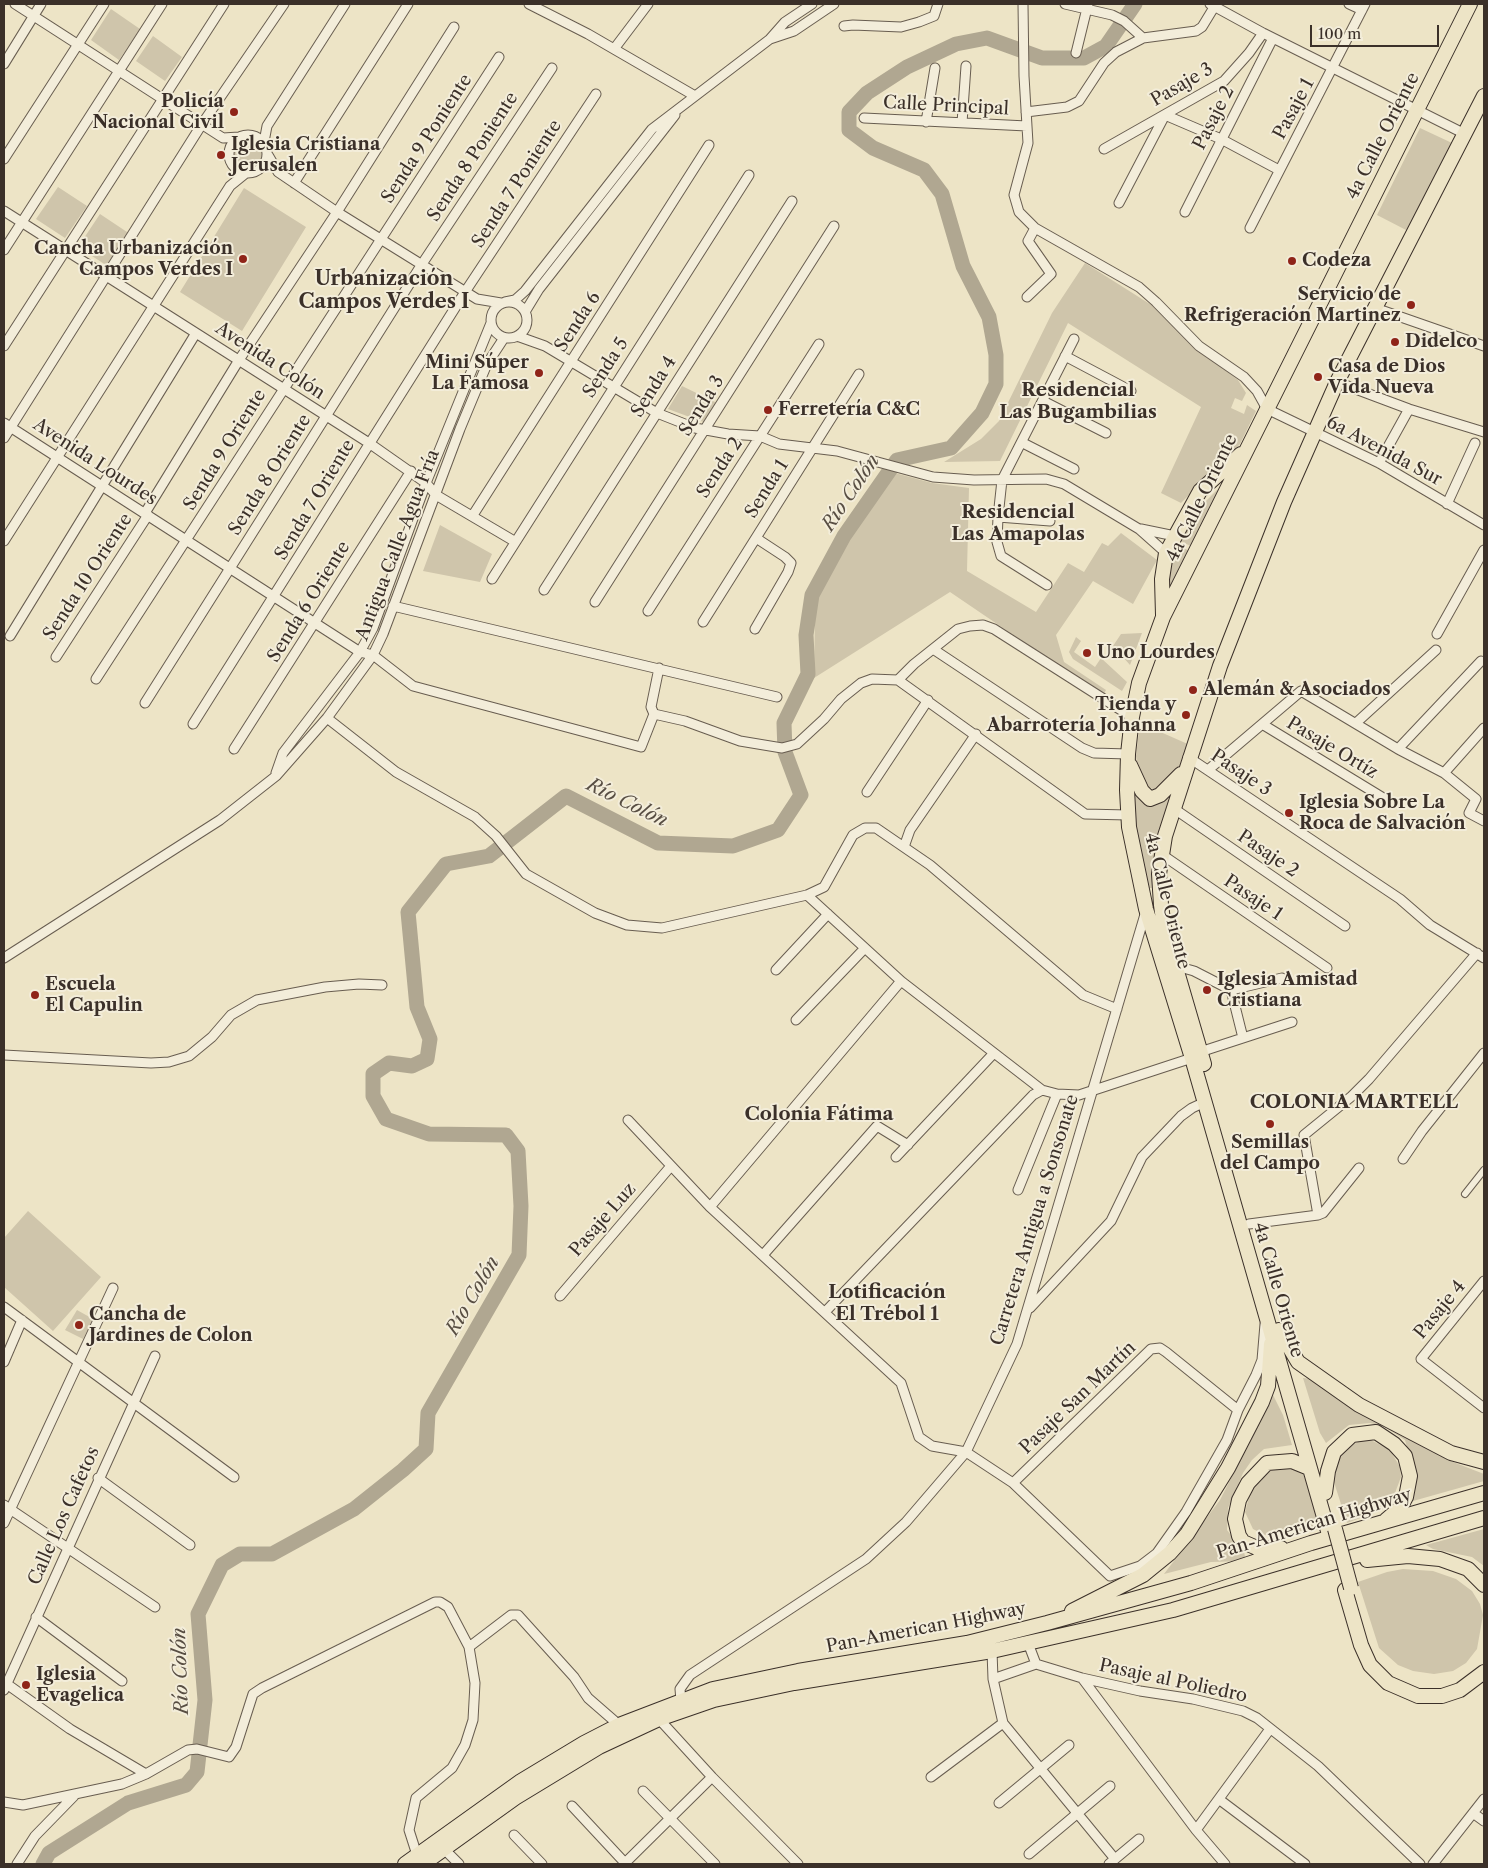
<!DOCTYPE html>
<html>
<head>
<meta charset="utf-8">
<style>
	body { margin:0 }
	#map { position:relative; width:1488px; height:1868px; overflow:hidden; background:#ede4c6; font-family:"Libre Caslon Text",serif }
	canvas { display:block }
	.frame { position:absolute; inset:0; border:5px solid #3b3029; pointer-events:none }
	.scale { position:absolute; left:1310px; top:25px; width:129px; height:22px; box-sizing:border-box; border:2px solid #3b3029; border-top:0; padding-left:6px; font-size:15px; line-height:18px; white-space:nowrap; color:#3b3029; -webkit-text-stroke:4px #f3edda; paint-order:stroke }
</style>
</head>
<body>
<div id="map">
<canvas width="1488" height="1868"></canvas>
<div class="frame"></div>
<div class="scale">100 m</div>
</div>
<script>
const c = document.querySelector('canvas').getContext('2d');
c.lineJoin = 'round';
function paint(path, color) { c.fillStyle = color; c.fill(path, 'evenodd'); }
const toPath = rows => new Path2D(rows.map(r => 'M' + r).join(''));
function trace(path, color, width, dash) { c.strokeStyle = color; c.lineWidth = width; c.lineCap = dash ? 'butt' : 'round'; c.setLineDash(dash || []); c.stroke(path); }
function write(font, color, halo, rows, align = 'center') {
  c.font = font + ' "Libre Caslon Text",serif'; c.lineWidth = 4; c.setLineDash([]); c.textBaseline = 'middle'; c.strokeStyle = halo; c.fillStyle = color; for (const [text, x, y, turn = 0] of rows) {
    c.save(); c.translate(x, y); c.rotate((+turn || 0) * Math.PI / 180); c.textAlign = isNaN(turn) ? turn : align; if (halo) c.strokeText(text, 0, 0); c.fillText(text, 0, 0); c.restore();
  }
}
paint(toPath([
	[111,9,140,29,119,60,91,40],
	[153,36,182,57,165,81,136,61],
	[1420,128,1452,143,1408,231,1377,215],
	'233 154a15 15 0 1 1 30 0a15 15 0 1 1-30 0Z',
	[58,187,87,206,65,238,36,219],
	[244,188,306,227,242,331,180,292],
	[100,214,130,234,109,267,78,247],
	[1085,263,1153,306,1196,348,1238,380,1246,393,1242,401,1235,398,1231,408,1244,414,1247,405,1256,411,1240,444,1181,503,1161,493,1201,407,1068,323,1000,461,944,462,981,439,999,421,1052,313],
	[682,386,717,403,706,423,668,409],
	[895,473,932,483,969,488,967,571,1036,612,1068,563,1084,572,1102,543,1108,546,1121,533,1157,560,1133,604,1093,581,1056,635,1064,662,1106,690,1103,696,950,592,814,678,815,613,818,596,848,538],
	[1223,484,1196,549,1181,541,1194,513],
	[440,525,492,554,480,582,423,571],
	[1179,546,1194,553,1169,591,1170,566],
	[1142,633,1130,665,1113,646,1121,634],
	[1076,637,1081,641,1074,652,1095,667,1101,658,1127,682,1122,691,1073,659,1069,652],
	[1140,723,1190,745,1183,768,1156,791,1146,785,1138,769,1136,756],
	[1136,785,1140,794,1175,791,1157,853,1152,888,1148,888,1136,833,1133,791],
	[28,1211,101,1277,53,1331,4,1287,4,1238],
	[77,1310,93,1319,83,1339,65,1330],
	[1303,1378,1312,1379,1448,1460,1484,1474,1484,1481,1413,1501,1414,1473,1405,1440,1383,1426,1370,1423,1349,1425,1326,1443,1320,1433],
	[1273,1395,1283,1415,1292,1445,1264,1449,1252,1460,1243,1473,1228,1508,1227,1530,1244,1552,1246,1561,1211,1562,1164,1574,1220,1500],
	[1363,1440,1371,1440,1390,1450,1400,1467,1401,1477,1392,1501,1382,1510,1347,1523,1333,1479,1339,1458,1349,1446],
	[1279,1466,1291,1468,1304,1475,1320,1529,1287,1537,1265,1535,1253,1529,1245,1512,1253,1483,1270,1468],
	[1484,1529,1484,1566,1472,1557,1433,1549,1426,1545],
	[1403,1569,1433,1571,1456,1579,1472,1591,1480,1604,1483,1615,1477,1649,1466,1663,1453,1671,1434,1674,1413,1671,1398,1665,1379,1648,1358,1582,1387,1572]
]), '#cfc5ab');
trace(toPath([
	[43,1864,49,1853,128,1803,186,1785,197,1772,205,1700,198,1614,222,1565,240,1554,272,1554,354,1509,403,1470,426,1449,428,1413,519,1255,521,1206,518,1151,506,1135,429,1134,386,1119,373,1096,373,1074,389,1063,412,1066,427,1059,430,1039,417,1007,408,912,446,864,489,856,566,796,658,843,733,846,778,830,801,795,785,752,784,723,808,674,806,635,812,595,844,536,897,460,951,448,982,413,996,384,996,355,989,317,963,266,942,194,924,170,873,148,849,130,849,112,867,93,907,67,956,44,987,38,1042,58,1084,58,1106,46,1135,4]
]), '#b0a791', 15);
const pedestrian = toPath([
	[1465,1194,1484,1170]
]);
const minor = toPath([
	[15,4,223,138,239,137],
	[529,4,588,34,695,96],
	[1023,4,1024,76,1028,143,1014,195,1019,212,1035,228,1139,287,1156,302,1199,346,1244,377,1257,391,1267,409,1379,463,1484,525],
	[1065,4,1112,15,1124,21,1143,38],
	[1210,4,1263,33,1465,134],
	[1349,4,1362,10],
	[844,26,853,25,901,27,919,22,934,16,938,4],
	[770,39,785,22,812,4],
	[614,49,648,4],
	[1076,53,1088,4],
	[4,64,41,4],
	[1026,112,1067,107,1079,101,1104,63,1116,52,1143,38,1196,31,1202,27,1216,4],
	[864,118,1027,126],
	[926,122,935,68],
	[962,123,966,66],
	'229 154a19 19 0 1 1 38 0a19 19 0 1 1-38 0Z',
	[264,142,267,126,345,4],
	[1104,149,1224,81,1249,53,1263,33],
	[268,155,278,172,337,212,477,299,501,303],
	[4,159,104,4],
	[294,183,408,4],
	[1119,203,1165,115,1221,139,1279,170],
	[4,211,369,443,426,483,436,495,514,541],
	[1185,212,1273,38],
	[1250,228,1365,4],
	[4,250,162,4],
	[1027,297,1051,274,1028,241,1035,228],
	'491 320a18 18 0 1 1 36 0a18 18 0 1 1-36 0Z',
	[505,302,515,300,525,291,652,129,770,39,794,31,834,4],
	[1375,308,1484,346],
	[525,312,539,289,675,115],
	[517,336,545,346,657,413,695,428,728,434,760,436,779,444,837,451,933,477,974,480,1046,479,1064,484,1139,529,1166,553],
	[4,346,224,4],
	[1065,356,1131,391],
	[1337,382,1409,409,1484,432],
	[1043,401,1106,433],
	[4,423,360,652,373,655,413,686,641,747,654,714,651,707,659,668],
	[4,438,202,124,284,4],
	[1023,443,1074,469],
	[1379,463,1409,409],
	[1447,504,1475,443],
	[145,513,239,360,337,212,454,27],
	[473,515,709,145],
	[998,517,1050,521],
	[1141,529,1175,536],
	[4,541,230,186,246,173],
	[492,579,749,175],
	[1047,585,1001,556,997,542,998,517,1002,480,1074,339],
	[544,590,792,201],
	[595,602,834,226],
	[393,606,777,697],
	[648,611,819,344],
	[703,622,859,374],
	[755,629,788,572,791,563,785,557,756,538],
	[1437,634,1484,550],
	[10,636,196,333],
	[933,649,1082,748,1094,753,1128,754],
	[56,657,148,515],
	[96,679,499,57],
	[145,703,422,264,552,68],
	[654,714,685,721,740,741,782,748,797,744,824,719,841,699,861,683,872,679,898,680],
	[327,718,396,772,475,817,496,836,526,874,595,913,627,925,662,928,807,895,824,887,853,835,865,828,876,828,930,865,1083,995,1117,1009],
	[1356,723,1436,650],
	[193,724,465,292,596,94],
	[1262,724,1385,799],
	[234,749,411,471],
	[1398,749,1481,661],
	[1188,757,1400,899,1430,925,1484,958],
	[1208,770,1301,691,1398,749,1444,773,1476,799,1469,813,1484,821],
	[276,773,283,753,360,652,373,628,426,483,491,323],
	[1444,773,1484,728],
	[867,792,928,700],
	[1173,808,1345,926],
	[1128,815,1085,814,898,680,914,664,958,629,970,626,983,625,994,629,1132,717],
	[904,847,910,830,976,734],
	[1161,854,1327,968],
	[807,895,901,981,1042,1090,1057,1094,1079,1095,1192,1058],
	[4,958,220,820,276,776,327,718,373,655,383,634,460,429,487,364,504,338],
	[1176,966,1194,971,1231,990,1282,978],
	[776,970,828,914],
	[1231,990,1243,1038],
	[796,1020,865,948],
	[1200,1052,1292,1022],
	[4,1055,151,1063,169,1062,189,1056,212,1037,231,1015,257,1000,325,987,359,984,382,985],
	[628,1120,710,1207,901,1383,919,1437,932,1446,966,1452,1013,1483,1110,1576,1140,1566,1157,1553,1186,1512,1227,1440,1238,1410,1256,1375,1262,1360,1265,1324],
	[896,1157,994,1053],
	[1403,1159,1422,1131,1484,1053],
	[1018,1190,1057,1094],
	[710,1207,901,981],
	[1318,1215,1323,1213,1359,1168],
	[1249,1224,1318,1215,1304,1135,1352,1096,1369,1079,1477,953],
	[763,1255,877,1126,908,1145],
	[1484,1281,1421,1359,1484,1408],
	[560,1296,671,1166],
	[4,1307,234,1477],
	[1030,1308,1111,1221,1142,1157,1181,1116,1192,1108,1205,1102],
	[825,1312,1033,1095,1042,1090],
	[4,1362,22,1320],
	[98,1478,190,1545],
	[1013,1483,1151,1349,1160,1348,1166,1352,1238,1410],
	[4,1505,155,1607],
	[4,1523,113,1288],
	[36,1617,122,1681],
	[1028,1643,1036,1664,1082,1678,1140,1691,1193,1699,1243,1711,1257,1718,1318,1766,1420,1864],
	[469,1647,511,1615,518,1615,574,1677,588,1698,619,1725],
	[992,1651,993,1679,1003,1723,1115,1859],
	[1082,1678,1196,1830,1225,1864],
	[993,1679,1036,1664],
	[4,1682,70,1729,146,1774],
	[4,1690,155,1356],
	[681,1701,680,1689,690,1675,866,1559,906,1522,966,1452,1017,1344,1146,911],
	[659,1719,712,1777,798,1864],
	[931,1777,1003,1723],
	[643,1791,715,1864],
	[1220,1800,1305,1864],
	[4,1802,23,1805,122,1784,146,1774,188,1750,197,1749,229,1757,236,1747,253,1694,262,1688,435,1602,440,1602,448,1607,469,1647,475,1683,473,1720,465,1745,452,1768,416,1798,409,1830,417,1855],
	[999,1803,1069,1745],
	[572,1806,626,1864],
	[1473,1813,1484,1821],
	[1196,1830,1270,1729],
	[514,1835,542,1864],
	[444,1849,459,1864],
	[1029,1854,1110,1786],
	[17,1864,35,1836,74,1796],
	[624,1864,712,1777],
	[1109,1864,1139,1839],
	[1433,1864,1484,1799]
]);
const trunk = toPath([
	[1163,615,1162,579,1166,553,1200,491,1241,454],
	[1130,765,1142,791,1150,799,1160,795,1181,774],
	[1204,1064,1164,927,1161,905,1159,874,1165,836,1220,666,1284,502,1337,382,1484,96],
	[1279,1330,1298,1362,1359,1405,1451,1453,1484,1462],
	[1325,1493,1328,1471,1334,1452,1352,1435,1376,1432,1394,1444,1405,1456,1410,1476,1406,1497,1400,1508,1386,1520],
	[1328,1531,1192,1058,1146,909,1129,827,1127,790,1128,754,1132,717,1139,683,1163,617,1470,4],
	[1281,1548,1257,1548,1243,1542,1239,1536,1235,1519,1239,1500,1248,1483,1267,1463,1292,1461,1309,1468],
	[1367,1560,1408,1556,1440,1559,1468,1569,1484,1585],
	[1345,1590,1361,1645,1370,1665,1388,1683,1418,1696,1442,1696,1460,1690,1484,1672],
	[1072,1611,1143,1575,1170,1553,1187,1534,1228,1468,1262,1402,1268,1386,1271,1344],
	[405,1864,521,1781,584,1743,619,1725,713,1689,798,1671,967,1643,1047,1623,1191,1583,1311,1543,1484,1493],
	[423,1864,515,1798,599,1747,659,1719,714,1700,794,1683,992,1651,1173,1610,1484,1518]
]);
trace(pedestrian, '#685d50', 8);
trace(minor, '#685d50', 11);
trace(trunk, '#3b3029', 16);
trace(pedestrian, '#f3edda', 6);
trace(minor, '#f3edda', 9);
trace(trunk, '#ede4c6', 14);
const trunkBridge = toPath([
	[1335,1529,1351,1588]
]);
trace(trunkBridge, '#3b3029', 16, []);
trace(trunkBridge, '#ede4c6', 14);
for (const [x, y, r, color] of [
	[234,112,5,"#8f2418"],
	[221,155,5,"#8f2418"],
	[243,259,5,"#8f2418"],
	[1292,261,5,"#8f2418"],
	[1411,305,5,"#8f2418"],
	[1395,342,5,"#8f2418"],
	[539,373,5,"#8f2418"],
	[1318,377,5,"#8f2418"],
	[768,410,5,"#8f2418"],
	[1087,653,5,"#8f2418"],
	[1193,690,5,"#8f2418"],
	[1186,715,5,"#8f2418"],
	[1289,813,5,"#8f2418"],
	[1207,990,5,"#8f2418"],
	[35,995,5,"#8f2418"],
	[1270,1124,5,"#8f2418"],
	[79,1325,5,"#8f2418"],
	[26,1685,5,"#8f2418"]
]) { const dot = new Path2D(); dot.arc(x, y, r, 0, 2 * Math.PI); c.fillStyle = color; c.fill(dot); trace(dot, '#f3edda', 2); }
write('18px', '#3b3029', '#f3edda', [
	["Pasaje 3",1182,85,-30],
	["Calle Principal",946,106,3],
	["Pasaje 1",1294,109,-62],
	["Pasaje 2",1214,118,-63],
	["4a Calle Oriente",1383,136,-63],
	["Senda 9 Poniente",427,139,-57],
	["Senda 8 Poniente",473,157,-57],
	["Senda 7 Poniente",517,184,-57],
	["Senda 6",578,322,-57],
	["Avenida Colón",270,361,33],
	["Senda 5",606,368,-57],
	["Senda 4",654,387,-58],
	["Senda 3",702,406,-58],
	["Senda 9 Oriente",225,450,-58],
	["6a Avenida Sur",1384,451,28],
	["Avenida Lourdes",95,462,33],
	["Senda 2",720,468,-57],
	["Senda 8 Oriente",270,475,-58],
	["Senda 1",767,489,-58],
	["4a Calle Oriente",1202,498,-64],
	["Senda 7 Oriente",315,500,-59],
	["Antigua Calle Agua Fría",398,545,-69],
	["Senda 10 Oriente",88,577,-57],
	["Senda 6 Oriente",309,602,-58],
	["Pasaje Ortíz",1332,748,31],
	["Pasaje 3",1241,773,34],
	["Pasaje 2",1268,854,34],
	["Pasaje 1",1253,898,34],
	["4a Calle Oriente",1167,901,76],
	["Pasaje Luz",603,1220,-49],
	["Carretera Antigua a Sonsonate",1035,1220,-73],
	["4a Calle Oriente",1278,1290,74],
	["Pasaje 4",1440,1310,-51],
	["Pasaje San Martín",1078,1398,-44],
	["Calle Los Cafetos",64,1516,-66],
	["Pan-American Highway",1314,1524,-17],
	["Pan-American Highway",926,1628,-11],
	["Pasaje al Poliedro",1173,1681,12]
]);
write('bold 18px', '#3b3029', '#f3edda', [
	["Policía",224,102,"right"],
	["Nacional Civil",224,123,"right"],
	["Iglesia Cristiana",231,145],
	["Jerusalen",231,166],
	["Cancha Urbanización",233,249,"right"],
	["Campos Verdes I",233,270,"right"],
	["Codeza",1302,261],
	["Servicio de",1401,295,"right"],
	["Refrigeración Martinez",1401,316,"right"],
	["Didelco",1405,342],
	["Mini Súper",529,363,"right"],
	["La Famosa",529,384,"right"],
	["Casa de Dios",1328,367],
	["Vida Nueva",1328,388],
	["Ferretería C&C",778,410],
	["Uno Lourdes",1097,653],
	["Alemán & Asociados",1203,690],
	["Tienda y",1176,705,"right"],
	["Abarrotería Johanna",1176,726,"right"],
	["Iglesia Sobre La",1299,803],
	["Roca de Salvación",1299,824],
	["Iglesia Amistad",1217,980],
	["Cristiana",1217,1001],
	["Escuela",45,985],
	["El Capulin",45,1006],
	["Semillas",1270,1143,"center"],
	["del Campo",1270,1164,"center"],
	["Cancha de",89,1315],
	["Jardines de Colon",89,1336],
	["Iglesia",36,1675],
	["Evagelica",36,1696]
], 'left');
write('bold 19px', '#3b3029', '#f3edda', [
	["Residencial",1078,391],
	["Las Bugambilias",1078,413],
	["Residencial",1018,513],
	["Las Amapolas",1018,535],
	["COLONIA MARTELL",1354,1103],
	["Colonia Fátima",819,1115],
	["Lotificación",887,1293],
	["El Trébol 1",887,1315]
]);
write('italic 19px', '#584e43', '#f3edda', [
	["Río Colón",851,493,-56],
	["Río Colón",627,803,26],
	["Río Colón",473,1296,-60],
	["Río Colón",181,1671,-92]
]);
write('bold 20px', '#3b3029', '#f3edda', [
	["Urbanización",384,279],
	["Campos Verdes I",384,302]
]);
</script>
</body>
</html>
